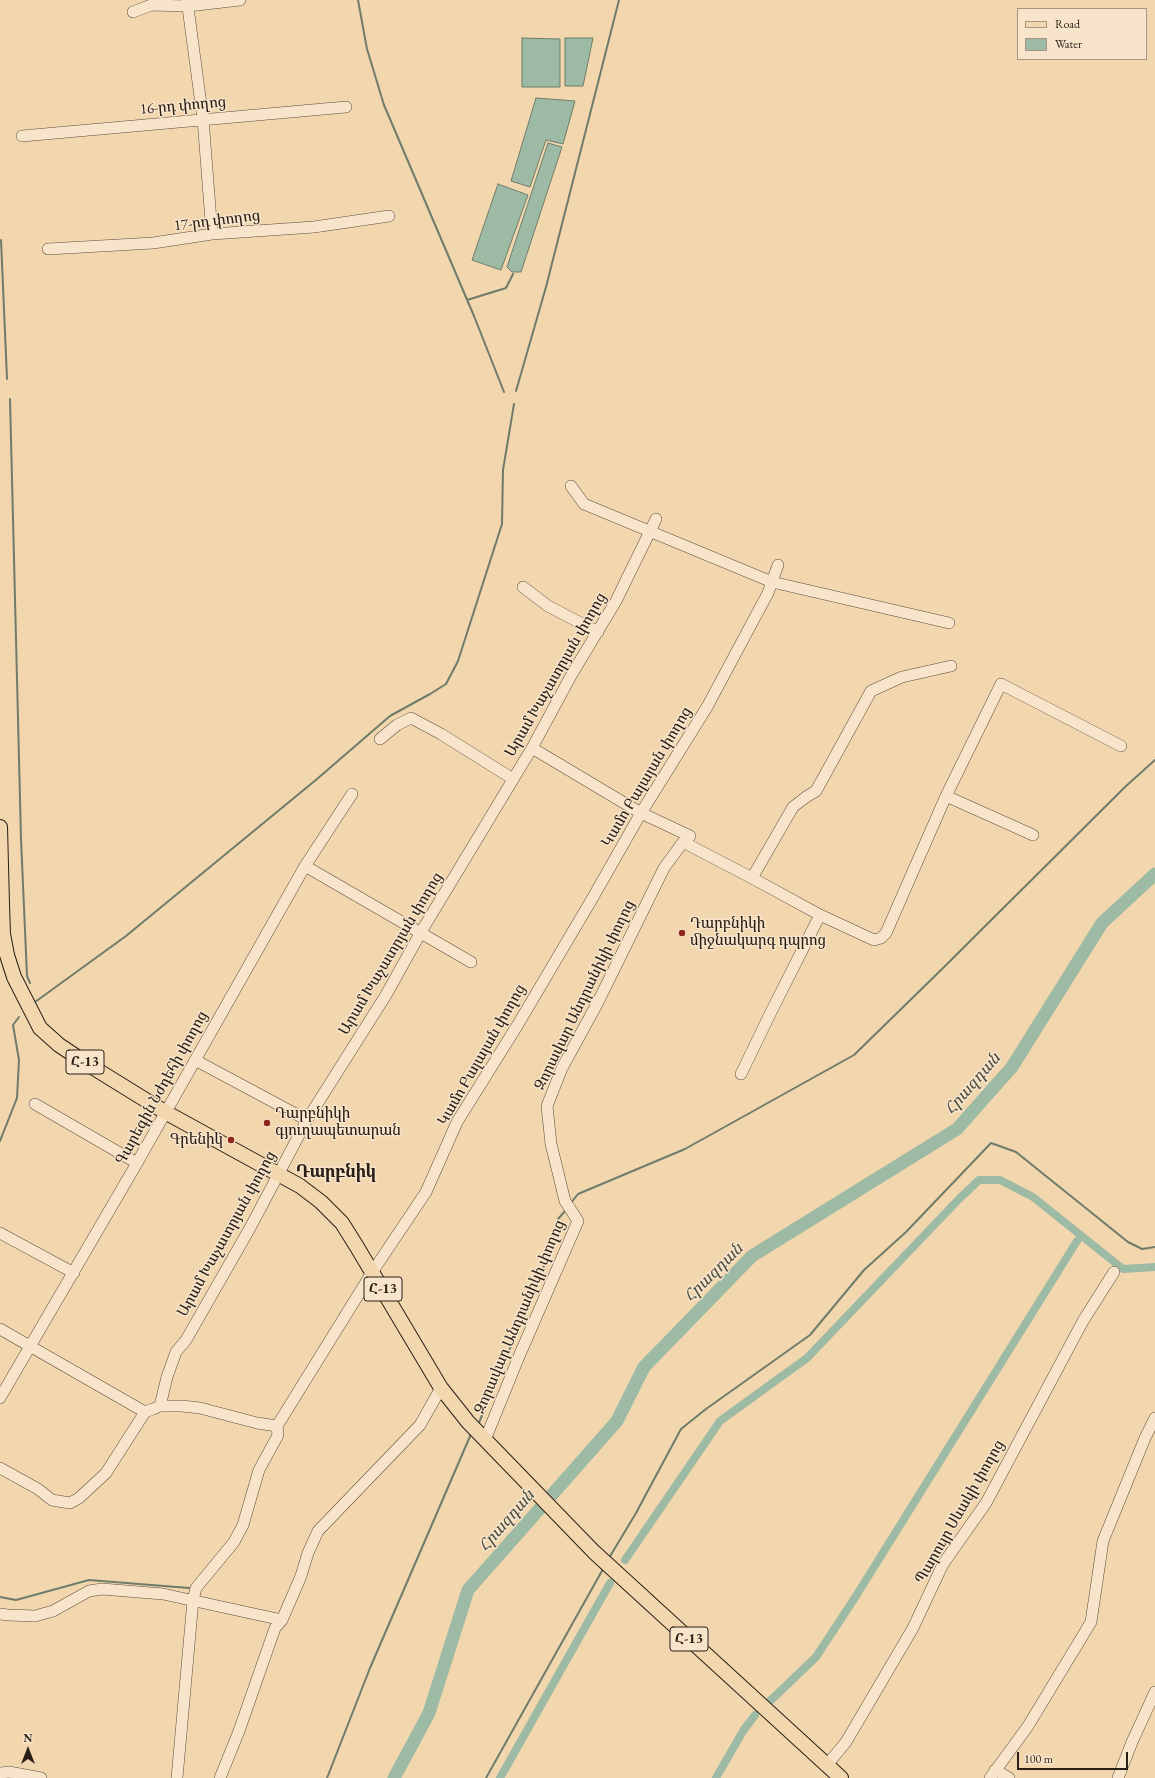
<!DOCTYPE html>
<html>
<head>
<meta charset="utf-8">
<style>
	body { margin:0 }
	#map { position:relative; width:1155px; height:1778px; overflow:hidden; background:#f2d6ae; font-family:"EB Garamond",serif }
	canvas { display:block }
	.legend { position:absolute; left:1017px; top:8px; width:130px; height:52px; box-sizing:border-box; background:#f7e4ca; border:1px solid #a59582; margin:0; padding:5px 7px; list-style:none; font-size:12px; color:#291f16 }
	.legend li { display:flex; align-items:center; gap:8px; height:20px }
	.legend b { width:20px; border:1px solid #a59582 }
	.north { position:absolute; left:8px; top:1730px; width:40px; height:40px; -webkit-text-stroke:3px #f7e4ca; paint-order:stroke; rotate:0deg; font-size:11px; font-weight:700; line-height:16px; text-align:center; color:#291f16 }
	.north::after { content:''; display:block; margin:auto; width:14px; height:18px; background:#291f16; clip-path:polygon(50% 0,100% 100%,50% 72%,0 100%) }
	.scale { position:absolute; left:1017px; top:1752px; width:111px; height:18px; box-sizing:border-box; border:2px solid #291f16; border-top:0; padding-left:5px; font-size:12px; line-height:14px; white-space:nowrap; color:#291f16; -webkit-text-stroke:3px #f7e4ca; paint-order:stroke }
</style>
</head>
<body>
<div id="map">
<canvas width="1155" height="1778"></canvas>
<ul class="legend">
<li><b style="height:5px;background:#f2d6ae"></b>Road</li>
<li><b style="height:11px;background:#9dbaa4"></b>Water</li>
</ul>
<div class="north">N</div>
<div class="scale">100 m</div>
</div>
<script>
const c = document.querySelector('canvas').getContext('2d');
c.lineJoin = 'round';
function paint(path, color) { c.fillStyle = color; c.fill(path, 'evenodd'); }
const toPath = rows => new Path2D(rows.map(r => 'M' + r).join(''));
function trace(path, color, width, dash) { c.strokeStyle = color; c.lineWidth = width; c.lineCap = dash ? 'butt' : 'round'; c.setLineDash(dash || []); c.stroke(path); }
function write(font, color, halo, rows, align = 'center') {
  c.font = font + ' "EB Garamond","Noto Serif Armenian",serif'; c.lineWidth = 3; c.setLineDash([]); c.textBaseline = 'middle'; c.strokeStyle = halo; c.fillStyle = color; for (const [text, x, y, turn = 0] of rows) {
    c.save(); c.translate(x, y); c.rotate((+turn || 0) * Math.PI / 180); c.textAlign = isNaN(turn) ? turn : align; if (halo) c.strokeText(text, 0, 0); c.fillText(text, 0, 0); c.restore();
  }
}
const water = toPath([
	[522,38,560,39,560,87,522,87,522,38],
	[565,38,593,38,583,86,565,86,565,38],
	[536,98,575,101,563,144,546,140,530,187,511,181,536,98],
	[548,143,562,147,521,272,512,272,507,267,548,143],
	[498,184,528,195,501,270,472,260,498,184]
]);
paint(water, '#9dbaa4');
trace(water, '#6f7c6b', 1);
trace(toPath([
	[358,0,367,49,384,105,474,316,504,392],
	[1,240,7,379],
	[467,300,506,288,513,274],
	[516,391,546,287,619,0],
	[10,399,21,839,27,976,30,983],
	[35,1002,126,936,317,779,390,716,430,694,446,684,458,661,502,524,503,470,514,404],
	[0,1141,17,1098,19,1060,13,1025,19,1017],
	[571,1203,578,1194,685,1149,854,1055,939,972,1125,787,1155,760],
	[478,1425,543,1269,558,1219,566,1210],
	[609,1558,636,1513,681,1429,706,1409,810,1335,864,1270,906,1232,991,1143,1016,1152,1128,1242,1142,1249,1155,1247],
	[0,1597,16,1600,89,1580,189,1588],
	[327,1778,370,1668,471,1434],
	[486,1778,603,1569]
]), '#6f7c6b', 2);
trace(toPath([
	[625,1560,720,1421,807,1358,959,1199,979,1180,1000,1180,1033,1197,1123,1269,1155,1267],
	[768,1703,816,1657,856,1596,1077,1241],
	[500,1778,610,1583],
	[716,1778,743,1731,755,1715]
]), '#9dbaa4', 8);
trace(toPath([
	[394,1778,429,1713,468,1590,617,1421,644,1367,752,1256,957,1129,1012,1067,1102,923,1155,874]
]), '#9dbaa4', 13);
const minor = toPath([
	[187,0,203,119,212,234],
	[133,12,151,5,188,6,240,0],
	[22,136,346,107],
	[48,249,153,243,212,234,314,227,389,216],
	[571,486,584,504,772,582,949,623],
	[523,587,548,606,598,632],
	[380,739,397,725,411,718,441,734,513,779],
	[532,748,641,813,690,836,683,842],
	[946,796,1033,835],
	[305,866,471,962],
	[752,878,793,807,806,797,816,791,871,691,902,677,951,666],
	[195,1060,307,1120],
	[741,1074,771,1012,820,915],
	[35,1104,137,1163],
	[0,1233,74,1273],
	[0,1329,145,1412],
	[0,1398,137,1163,305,866,352,794],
	[160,1406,167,1377,176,1352,186,1340,250,1228,307,1120,386,995,421,932,532,748,572,674,616,601,656,519],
	[485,1440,520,1354,578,1221,565,1201,551,1144,547,1106,562,1068,597,1004,664,868,683,842,752,878,820,915,874,940,881,938,886,933,946,796,1001,684,1121,746],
	[0,1468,38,1489,52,1500,70,1503,79,1498,106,1473,145,1412,153,1409,160,1406,182,1406,200,1408,257,1423,277,1426],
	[0,1614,8,1615,35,1616,53,1611,89,1591,102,1589,163,1594,282,1620],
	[827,1765,846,1742,913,1628,943,1564,986,1503,1083,1321,1114,1272],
	[995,1770,1009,1778],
	[0,1773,9,1772,41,1778],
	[177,1778,193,1600,196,1588,234,1542,243,1525,259,1470,278,1435,277,1426,373,1271,426,1192,457,1122,517,1026,592,899,641,813,707,707,768,593,778,565],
	[220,1778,239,1731,275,1628,282,1620,301,1576,308,1553,318,1531,420,1425,441,1388],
	[990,1778,1028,1726,1091,1622,1103,1541,1145,1438,1155,1418],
	[1118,1778,1132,1742,1155,1692]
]);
const major = toPath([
	[0,827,2,904,3,934,7,955,14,977,40,1028,59,1045,89,1065,165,1112,300,1186,321,1202,342,1223,357,1247,441,1388,468,1422,594,1552,841,1778]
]);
trace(minor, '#5b4d3c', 12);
trace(major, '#291f16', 16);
trace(minor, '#f7e4ca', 11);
trace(major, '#f2d6ae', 14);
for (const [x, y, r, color] of [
	[682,933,4,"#8f2418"],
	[267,1123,4,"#8f2418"],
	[231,1140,4,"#8f2418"]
]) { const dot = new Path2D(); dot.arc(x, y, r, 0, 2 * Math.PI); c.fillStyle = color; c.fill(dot); trace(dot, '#f7e4ca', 1.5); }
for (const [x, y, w] of [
	[85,1062,38],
	[383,1289,38],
	[689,1639,38]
]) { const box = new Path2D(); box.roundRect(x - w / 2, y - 12, w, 24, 3); c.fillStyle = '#f7e4ca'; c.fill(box); trace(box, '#291f16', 1); }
write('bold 14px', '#291f16', null, [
	["Հ-13",85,1062],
	["Հ-13",383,1289],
	["Հ-13",689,1639]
]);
write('15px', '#291f16', '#f7e4ca', [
	["16-րդ փողոց",183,106,-5],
	["17-րդ փողոց",217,221,-7],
	["Արամ Խաչատրյան փողոց",556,675,-60],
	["Կամո Բալայան փողոց",647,777,-59],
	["Արամ Խաչատրյան փողոց",391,954,-59],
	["Զորավար Անդրանիկի փողոց",585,995,-64],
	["Կամո Բալայան փողոց",482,1055,-60],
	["Գարեգին Նժդեհի փողոց",162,1088,-61],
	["Արամ Խաչատրյան փողոց",227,1234,-61],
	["Զորավար Անդրանիկի փողոց",520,1317,-67],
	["Պարույր Սևակի փողոց",960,1512,-60]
]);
write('15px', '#291f16', '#f7e4ca', [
	["Դարբնիկի",690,924],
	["միջնակարգ դպրոց",690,941],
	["Դարբնիկի",275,1114],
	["գյուղապետարան",275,1131],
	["Գրենիկ",223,1140,"right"]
], 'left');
write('italic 16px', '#4c4e41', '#f7e4ca', [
	["Հրազդան",973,1084,-49],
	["Հրազդան",714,1273,-45],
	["Հրազդան",507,1521,-49]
]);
write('bold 17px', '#291f16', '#f7e4ca', [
	["Դարբնիկ",336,1172]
]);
</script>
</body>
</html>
